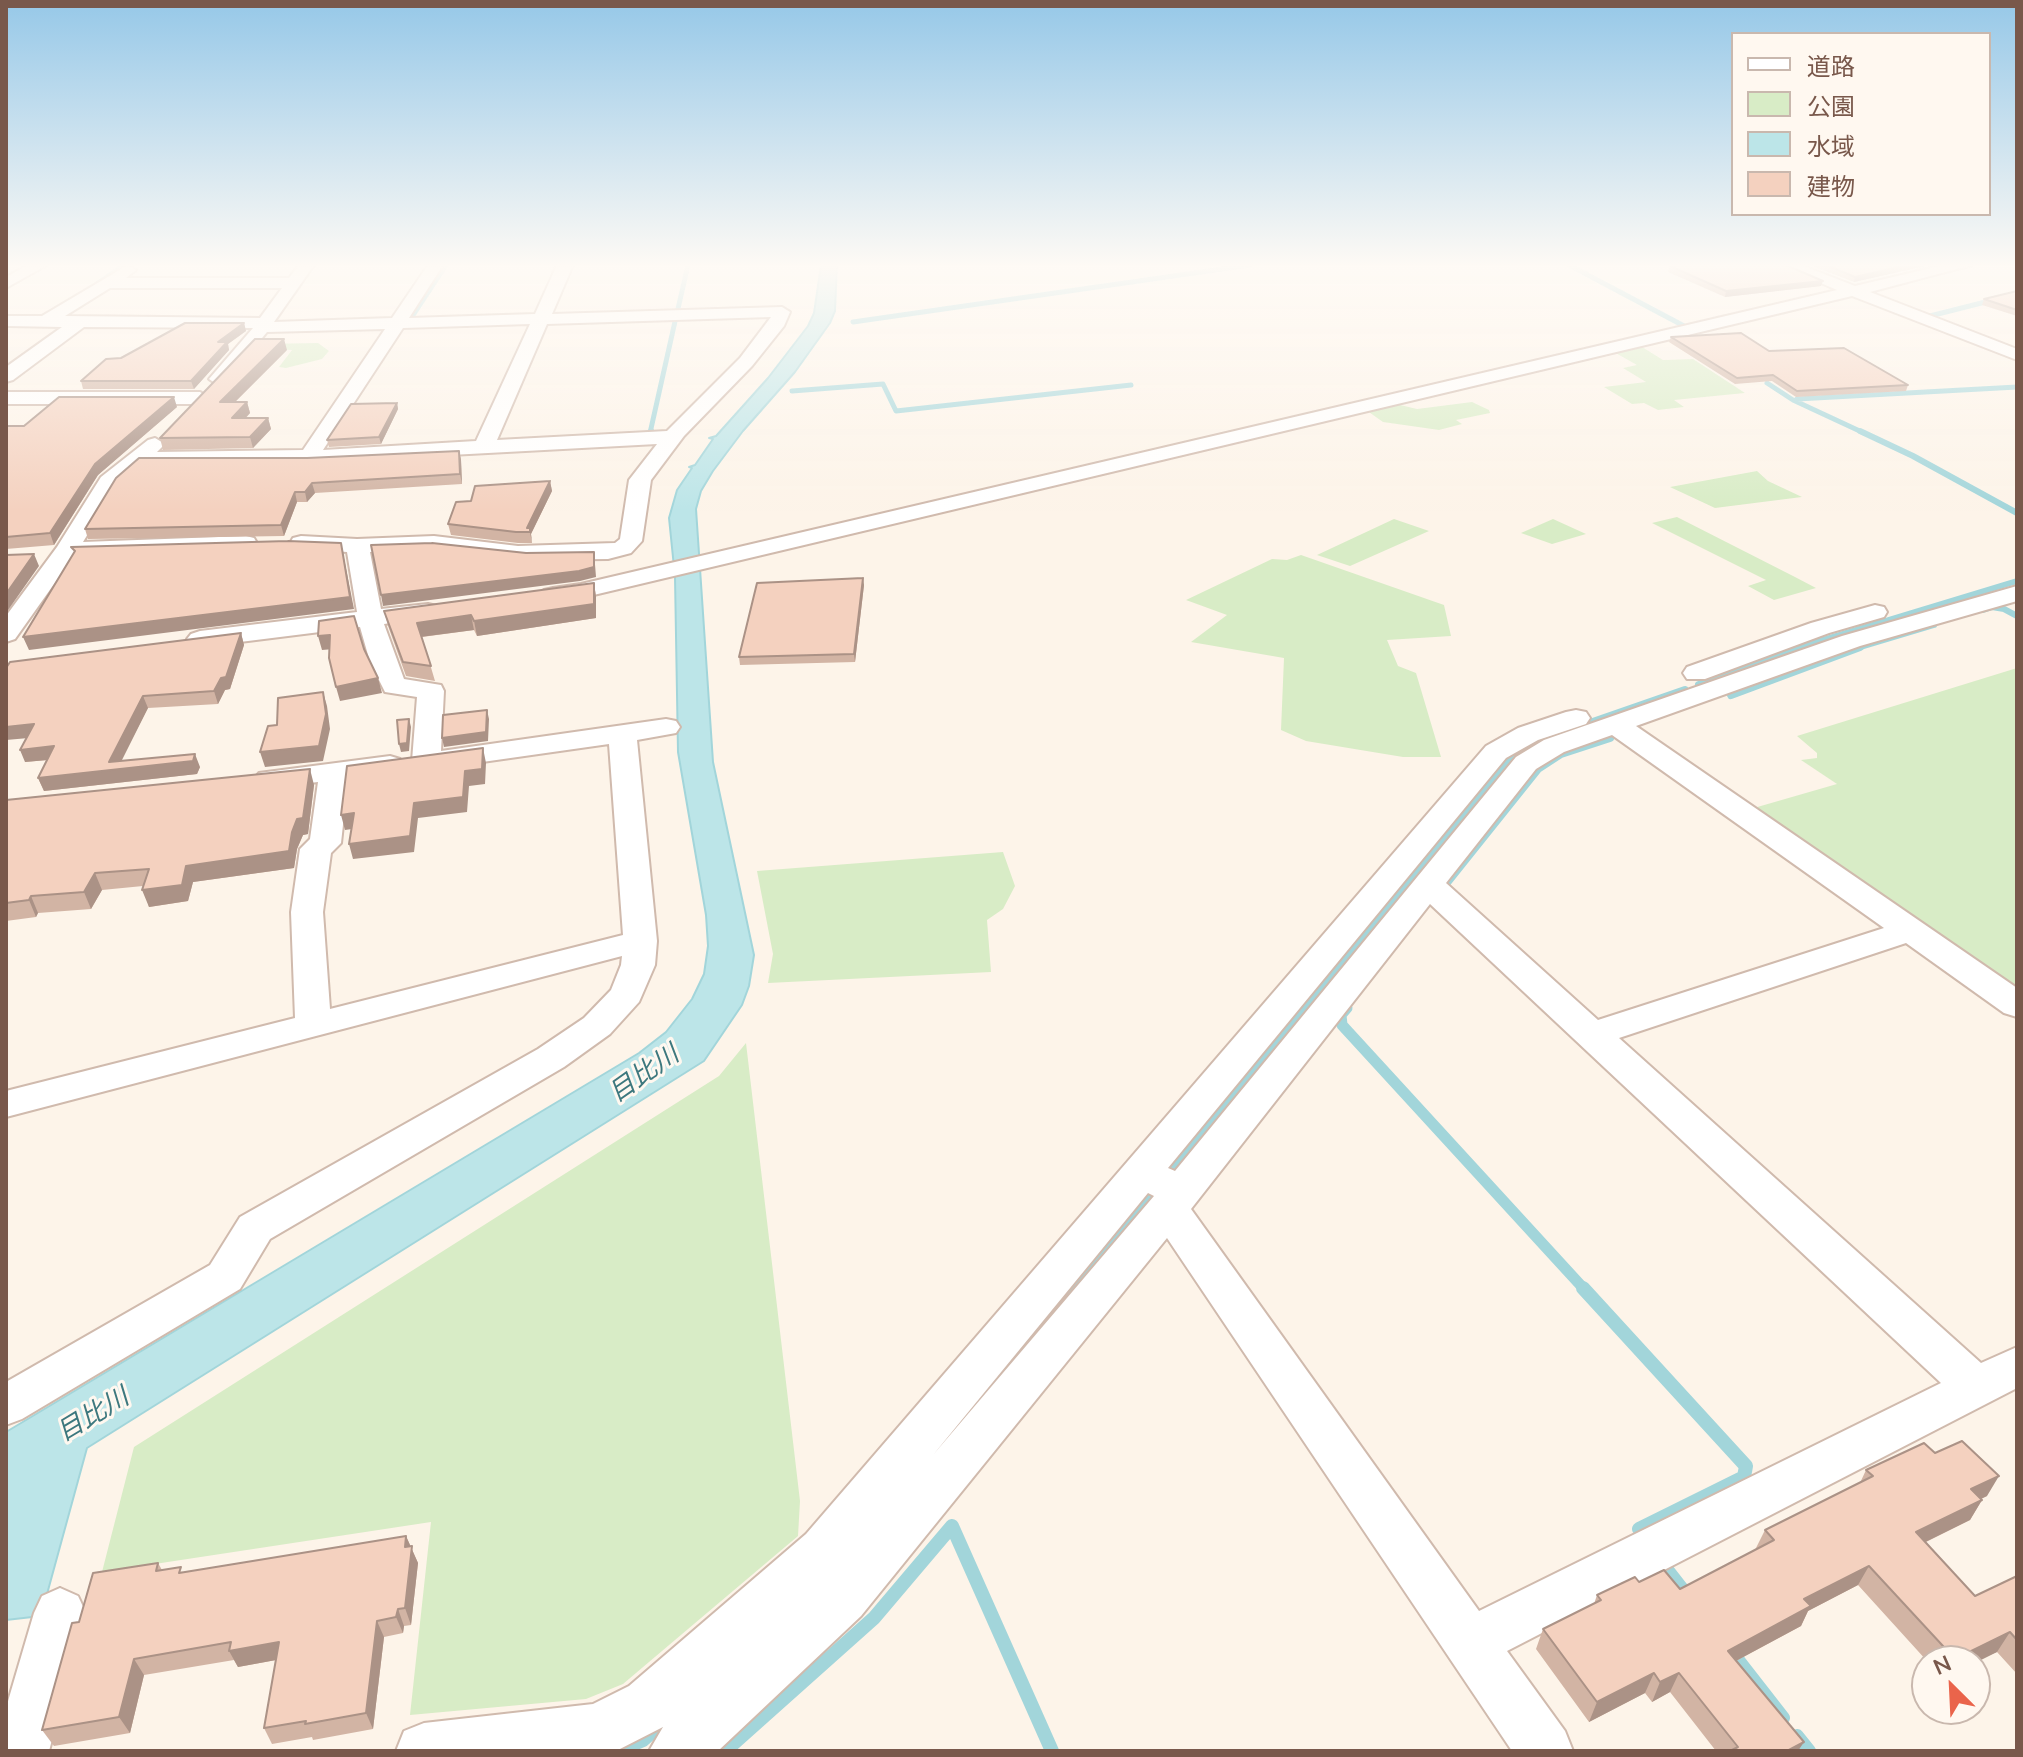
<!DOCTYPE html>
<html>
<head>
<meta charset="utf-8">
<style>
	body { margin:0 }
	#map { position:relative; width:2023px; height:1757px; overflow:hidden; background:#fdf4e9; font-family:Mulish,"Noto Sans JP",sans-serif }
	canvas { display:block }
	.frame { position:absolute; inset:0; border:8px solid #79584b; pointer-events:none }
	.legend { position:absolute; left:1731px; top:32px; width:260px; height:184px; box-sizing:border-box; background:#fff8f0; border:2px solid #c9b8ae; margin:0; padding:10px 14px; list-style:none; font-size:24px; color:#79584b }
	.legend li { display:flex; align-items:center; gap:16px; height:40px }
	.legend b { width:40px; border:2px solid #c9b8ae }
	.north { position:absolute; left:1911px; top:1645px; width:80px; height:80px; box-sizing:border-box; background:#fff8f0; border:2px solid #c9b8ae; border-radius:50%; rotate:336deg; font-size:22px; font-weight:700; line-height:32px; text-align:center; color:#79584b }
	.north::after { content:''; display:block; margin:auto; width:28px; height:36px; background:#ea644b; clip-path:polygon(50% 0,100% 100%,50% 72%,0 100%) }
</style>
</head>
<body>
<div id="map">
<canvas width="2023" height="1757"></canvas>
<div class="frame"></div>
<ul class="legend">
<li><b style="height:10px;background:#fff"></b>道路</li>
<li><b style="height:22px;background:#d8ecc6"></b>公園</li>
<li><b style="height:22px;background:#bce5e8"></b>水域</li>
<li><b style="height:22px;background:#f4d1bf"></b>建物</li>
</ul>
<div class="north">N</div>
</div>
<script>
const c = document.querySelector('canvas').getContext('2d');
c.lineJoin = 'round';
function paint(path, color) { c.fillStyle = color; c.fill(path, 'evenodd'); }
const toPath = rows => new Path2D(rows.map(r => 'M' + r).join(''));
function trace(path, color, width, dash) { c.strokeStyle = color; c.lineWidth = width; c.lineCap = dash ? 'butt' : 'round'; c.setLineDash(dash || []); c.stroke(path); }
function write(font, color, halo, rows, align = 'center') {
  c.font = font + ' Mulish,"Noto Sans JP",sans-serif'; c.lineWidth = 6; c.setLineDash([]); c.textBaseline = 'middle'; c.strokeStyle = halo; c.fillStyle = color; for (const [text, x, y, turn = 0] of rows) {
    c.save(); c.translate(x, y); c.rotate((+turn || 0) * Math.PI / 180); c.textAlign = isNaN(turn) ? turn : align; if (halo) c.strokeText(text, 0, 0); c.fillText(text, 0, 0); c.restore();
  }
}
paint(toPath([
	[318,343,329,351,322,359,286,368,279,367,292,350,273,349,261,344],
	[1639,345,1663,360,1693,359,1745,393,1674,400,1684,407,1658,410,1644,403,1632,404,1604,387,1646,382,1623,368,1637,365,1612,351],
	[1472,402,1489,410,1490,413,1456,420,1462,424,1439,430,1383,422,1366,410,1392,403,1417,409],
	[1757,471,1768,481,1802,497,1715,508,1670,487],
	[1677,517,1795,577,1816,588,1774,600,1748,586,1766,580,1652,523],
	[1394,519,1429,531,1350,566,1317,555],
	[1553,519,1586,534,1552,544,1521,533],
	[1301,555,1444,605,1451,636,1387,640,1398,666,1416,673,1441,757,1403,757,1306,741,1281,730,1284,658,1191,642,1227,615,1186,600,1272,559,1287,560],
	[2017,668,2017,996,1747,810,1837,784,1801,760,1817,758,1817,753,1797,736],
	[1003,852,1015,886,1003,909,987,920,991,972,768,983,773,954,757,871],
	[746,1043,800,1501,798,1536,623,1684,586,1699,410,1715,431,1522,102,1572,134,1447,719,1076]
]), '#d8ecc6');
const water = toPath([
	[821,265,837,265,835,311,830,323,795,372,743,431,713,471,701,491,696,509,713,762,754,955,749,986,742,1005,704,1061,87,1448,41,1616,6,1620,6,1432,639,1053,666,1032,692,999,704,974,708,946,706,915,678,752,675,577,669,518,677,490,692,468,689,467,695,465,713,439,709,438,716,436,768,378,808,326,814,313,821,265]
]);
paint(water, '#bce5e8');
trace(water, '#a2d5da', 2);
trace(toPath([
	[1569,265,1686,327],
	[94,286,124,265],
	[677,313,688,265],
	[1926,317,2017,294],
	[411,318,446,265],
	[853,322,1250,265],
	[1767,383,1793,400,1864,433],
	[792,391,883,384,896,411,1131,385],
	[1797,399,2017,387],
	[650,433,676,317]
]), '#a2d5da', 5);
trace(toPath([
	[1860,431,1913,456,2017,513],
	[650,435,651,431],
	[1983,610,1992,607,2004,609,2017,616],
	[1793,649,2017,581],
	[1854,649,1934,625]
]), '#a2d5da', 6);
trace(toPath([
	[1699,685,1798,647],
	[1731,695,1860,647],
	[1446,884,1538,769,1561,754,1610,738],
	[1368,929,1511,756,1541,740,1685,690]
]), '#a2d5da', 8);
trace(toPath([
	[1347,1008,1341,1015,1342,1025,1585,1290],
	[1166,1174,1370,927],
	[1069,1290,1148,1196]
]), '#a2d5da', 11);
trace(toPath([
	[1583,1288,1746,1466,1744,1477,1639,1529],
	[925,1464,1071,1288],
	[1664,1566,1689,1598],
	[1730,1650,1783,1718],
	[1797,1736,1809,1751],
	[617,1751,643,1740,659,1726],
	[725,1751,874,1618,952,1526,1052,1751]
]), '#a2d5da', 14);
const minor = toPath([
	[28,265,47,265,6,288,6,277,28,265],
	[128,265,136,270,126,278,289,278,299,265,314,265,274,322,392,318,428,265,443,265,409,318,535,314,557,265,573,265,552,314,782,307,790,312,784,326,752,366,684,436,651,480,642,541,631,553,608,559,518,560,434,550,370,552,381,609,428,604,437,606,440,611,437,616,428,618,384,624,404,679,441,685,444,691,441,751,666,719,676,721,680,727,676,733,637,740,657,941,655,965,639,1002,610,1034,564,1067,270,1239,240,1289,22,1419,6,1425,6,1382,210,1265,240,1217,538,1049,584,1018,611,990,621,965,622,956,6,1117,6,1091,295,1018,291,912,300,849,310,839,318,782,269,788,259,785,254,779,259,773,390,756,400,759,404,765,400,771,390,774,348,779,341,843,331,853,323,912,330,1009,623,935,609,744,426,770,416,767,412,761,417,697,385,692,370,662,360,627,200,647,191,644,187,639,191,634,200,631,357,612,347,552,293,548,290,543,293,538,301,536,357,539,434,536,518,546,615,543,620,539,629,480,657,444,319,462,142,465,117,486,83,542,246,536,254,538,257,543,254,548,74,556,15,639,6,642,6,616,57,547,101,477,148,440,155,438,165,444,157,452,303,450,385,329,267,332,225,383,218,385,209,379,253,328,84,327,13,380,6,382,6,367,62,327,6,326,6,316,42,316,128,265],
	[110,288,282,288,260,318,65,316,110,288],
	[771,317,740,358,667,431,497,440,547,324,771,317],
	[530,324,476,441,323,450,403,328,530,324],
	[1779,265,1801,265,1855,286,1944,265,1972,265,1870,292,2017,349,2017,360,1852,296,581,598,553,602,544,600,541,595,544,590,553,588,581,584,1837,290,1779,265],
	[6,392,200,392,209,398,200,404,6,404,6,392],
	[2017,586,2017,601,1860,646,1636,726,2017,988,2017,1017,2004,1013,1906,943,1619,1038,1981,1363,2017,1347,2017,1388,1507,1651,1565,1731,1573,1751,1512,1751,1167,1238,861,1616,718,1751,649,1751,663,1727,616,1751,396,1751,404,1731,424,1723,593,1704,629,1686,806,1534,1486,746,1518,728,1566,712,1576,710,1586,712,1590,718,1586,724,1538,740,1506,758,1168,1168,1175,1171,1516,757,1544,740,1842,636,2017,586],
	[1612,735,1884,928,1598,1020,1446,883,1536,769,1564,752,1612,735],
	[1430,904,1941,1383,1479,1611,1191,1209,1430,904],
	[1148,1193,1154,1196,933,1455,1148,1193],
	[1875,605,1884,607,1887,612,1884,617,1829,633,1705,679,1687,679,1683,673,1687,667,1811,623,1875,605],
	[60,1588,78,1596,86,1613,49,1751,6,1751,6,1708,34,1613,42,1596,60,1588]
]);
trace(minor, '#d0baad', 4);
paint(minor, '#fff');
paint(toPath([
	[1810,265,1929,265,1854,282],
	[1670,266,1821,286,1725,297,1668,272],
	[2017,291,2017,316,1982,305,1984,299],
	[244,323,246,331,228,344,229,350,194,389,83,389,81,381,121,358],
	[1671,337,1769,351,1908,385,1906,391,1796,397,1772,381,1735,384,1669,342],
	[287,350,235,402,247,402,250,413,246,418,268,418,271,429,253,448,163,450,160,438],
	[397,403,398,409,381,444,329,447,327,440],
	[177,407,98,475,54,545,6,549,6,426,24,426],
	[459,451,461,460,462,484,315,493,307,502,297,502,284,536,88,539,85,529,307,458],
	[550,481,552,491,531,534,532,543,518,543,451,535,448,524,471,501],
	[594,583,596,597,596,618,477,636,474,630,422,637,435,681,406,676,388,626,384,611],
	[864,585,855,662,740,665,739,657],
	[241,633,244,645,230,689,225,690,218,704,148,708,121,760,200,767,197,774,44,791,38,778,47,760,25,762,26,738],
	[314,785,308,834,303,835,297,849,294,868,193,882,188,901,149,907,143,886,102,890,91,909,38,913,36,917,6,921,6,800],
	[1935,1453,1987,1496,1981,1499,1982,1500,1970,1520,1926,1542,1975,1596,2017,1576,2017,1674,1997,1652,1975,1661,1927,1661,1858,1585,1808,1611,1801,1626,1736,1661,1798,1751,1716,1751,1670,1692,1652,1702,1645,1693,1589,1722,1536,1649,1543,1629,1594,1604,1597,1595,1639,1582,1680,1589,1755,1550,1765,1530,1860,1483,1866,1470],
	[406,1536,418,1563,411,1625,404,1626,403,1633,384,1637,373,1729,313,1740,312,1737,272,1744,264,1728,276,1660,238,1667,234,1660,144,1675,130,1733,54,1746,42,1730,79,1622,158,1563,162,1570,184,1572]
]), '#d2b4a4');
paint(toPath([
	[1907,265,1929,265,1854,282,1855,277],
	[1823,281,1821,286,1725,297,1726,291],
	[244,323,246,331,228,344,229,350,194,389,191,381,218,342],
	[284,339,287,350,224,413,220,402],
	[174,397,177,407,98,475,54,545,50,533,95,464],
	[247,402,250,413,235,429,232,418],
	[397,403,398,409,381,444,379,437],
	[268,418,271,429,253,448,250,437],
	[459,451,461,460,462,484,460,474],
	[550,481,552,491,531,534,532,543,530,532,527,528],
	[312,483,315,493,307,502,305,492],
	[295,492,297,502,284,536,281,525],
	[341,543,354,609,29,650,23,637],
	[594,552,596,577,580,581,383,606,381,595],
	[34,554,39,566,6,613,6,594],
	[863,578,864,585,855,662,854,654],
	[594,583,596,597,596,618,477,636,474,621],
	[471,615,474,630,420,637,417,623],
	[241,633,244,645,230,689,225,690,218,704,214,691],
	[330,635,334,649,322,650,318,636],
	[378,678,382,693,340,701,336,687],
	[323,692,327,706,330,729,323,761,265,767,260,752],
	[143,696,148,708,117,770,195,754,200,767,197,774,44,791,38,778,109,762],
	[487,710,489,719,488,741,444,747,442,738],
	[409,719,411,727,409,751,401,752,399,744],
	[34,724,40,737,6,740,6,727],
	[54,746,59,759,25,762,20,750],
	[483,748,486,763,485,784,469,786,467,812,418,818,414,852,353,859,349,844,465,771],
	[310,769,314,785,308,834,303,835,297,849,294,868,193,882,188,901,149,907,142,890,186,866,292,832,297,819],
	[354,813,359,828,345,830,341,815],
	[95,873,102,890,91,909,84,892],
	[31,896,38,913,36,917,29,900],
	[1999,1476,1987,1496,1959,1509,1971,1489],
	[1982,1500,1970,1520,1905,1552,1916,1532],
	[406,1536,418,1563,411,1625,405,1608,405,1547],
	[1869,1566,1858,1585,1808,1611,1801,1626,1719,1670,1728,1651,1804,1599],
	[398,1609,404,1626,403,1633,396,1617],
	[377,1621,384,1637,373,1729,366,1713],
	[2010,1632,1997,1652,1975,1663,1975,1661,1954,1661,1955,1659],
	[279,1642,287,1658,238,1667,229,1651],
	[134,1659,144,1675,130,1733,119,1717],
	[1654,1673,1645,1693,1589,1722,1597,1702],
	[1679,1673,1670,1692,1652,1702,1660,1682],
	[1804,1742,1798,1751,1787,1751]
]), '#ab9286');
const building = toPath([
	[1679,265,1786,265,1823,281,1726,291,1670,266,1679,265],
	[1826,265,1907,265,1855,277,1826,265],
	[2017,291,2017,310,1984,299,2017,291],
	[185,323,244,323,218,342,227,342,191,381,81,381,106,359,121,358,185,323],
	[1741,333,1769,351,1844,348,1908,385,1797,391,1773,375,1737,378,1671,337,1741,333],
	[255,339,284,339,220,402,247,402,232,418,268,418,250,437,160,438,255,339],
	[59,397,174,397,95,464,50,533,6,537,6,426,24,426,59,397],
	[397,403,379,437,327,440,351,404,397,403],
	[459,451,460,474,312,483,305,492,295,492,281,525,85,529,116,478,139,458,307,458,459,451],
	[550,481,527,528,530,528,530,532,516,532,448,524,456,502,471,501,475,486,550,481],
	[288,541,341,543,350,597,23,637,75,551,71,547,288,541],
	[432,543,526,553,594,552,594,567,579,571,381,595,371,545,432,543],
	[34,554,6,594,6,555,34,554],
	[863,578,854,654,739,657,757,583,863,578],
	[594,583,594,604,474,621,471,615,417,623,431,666,403,662,384,611,594,583],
	[354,616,364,649,378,678,336,687,329,658,330,635,318,636,319,621,354,616],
	[241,633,226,677,221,678,214,691,143,696,109,762,195,754,193,761,38,778,54,746,20,750,34,724,6,727,6,668,10,662,241,633],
	[323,692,326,714,319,746,260,752,268,726,277,725,278,698,323,692],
	[487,710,486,732,442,738,443,715,487,710],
	[409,719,407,743,399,744,397,720,409,719],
	[483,748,482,769,465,771,463,797,414,803,410,836,349,844,354,813,341,815,347,766,483,748],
	[310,769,303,818,297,819,292,832,289,851,186,866,182,885,142,890,149,869,95,873,84,892,31,896,29,900,6,903,6,800,310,769],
	[1962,1441,1999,1476,1971,1489,1982,1500,1916,1532,1975,1596,2017,1576,2017,1640,2010,1632,1955,1659,1869,1566,1804,1599,1811,1606,1728,1651,1804,1742,1787,1751,1730,1751,1738,1747,1679,1673,1660,1682,1654,1673,1597,1702,1543,1629,1601,1600,1597,1595,1635,1577,1639,1582,1664,1570,1680,1589,1774,1540,1765,1530,1873,1476,1866,1470,1924,1443,1935,1453,1962,1441],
	[406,1536,405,1547,412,1546,405,1608,398,1609,396,1617,377,1621,366,1713,305,1724,306,1721,264,1728,279,1642,229,1651,231,1642,134,1659,119,1717,42,1730,72,1623,79,1622,93,1573,158,1563,156,1571,181,1567,179,1573,406,1536]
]);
paint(building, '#f4d1bf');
trace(building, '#ab9286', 2);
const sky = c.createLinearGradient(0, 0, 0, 511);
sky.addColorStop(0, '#96c8e8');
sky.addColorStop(0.52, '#fefaf5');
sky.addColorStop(1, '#fefaf500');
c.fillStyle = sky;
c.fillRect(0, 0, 2023, 511);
write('italic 26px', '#3d787e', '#fff8f0', [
	["目比川",644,1074,-35],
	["目比川",93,1415,-31]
]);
</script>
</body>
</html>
